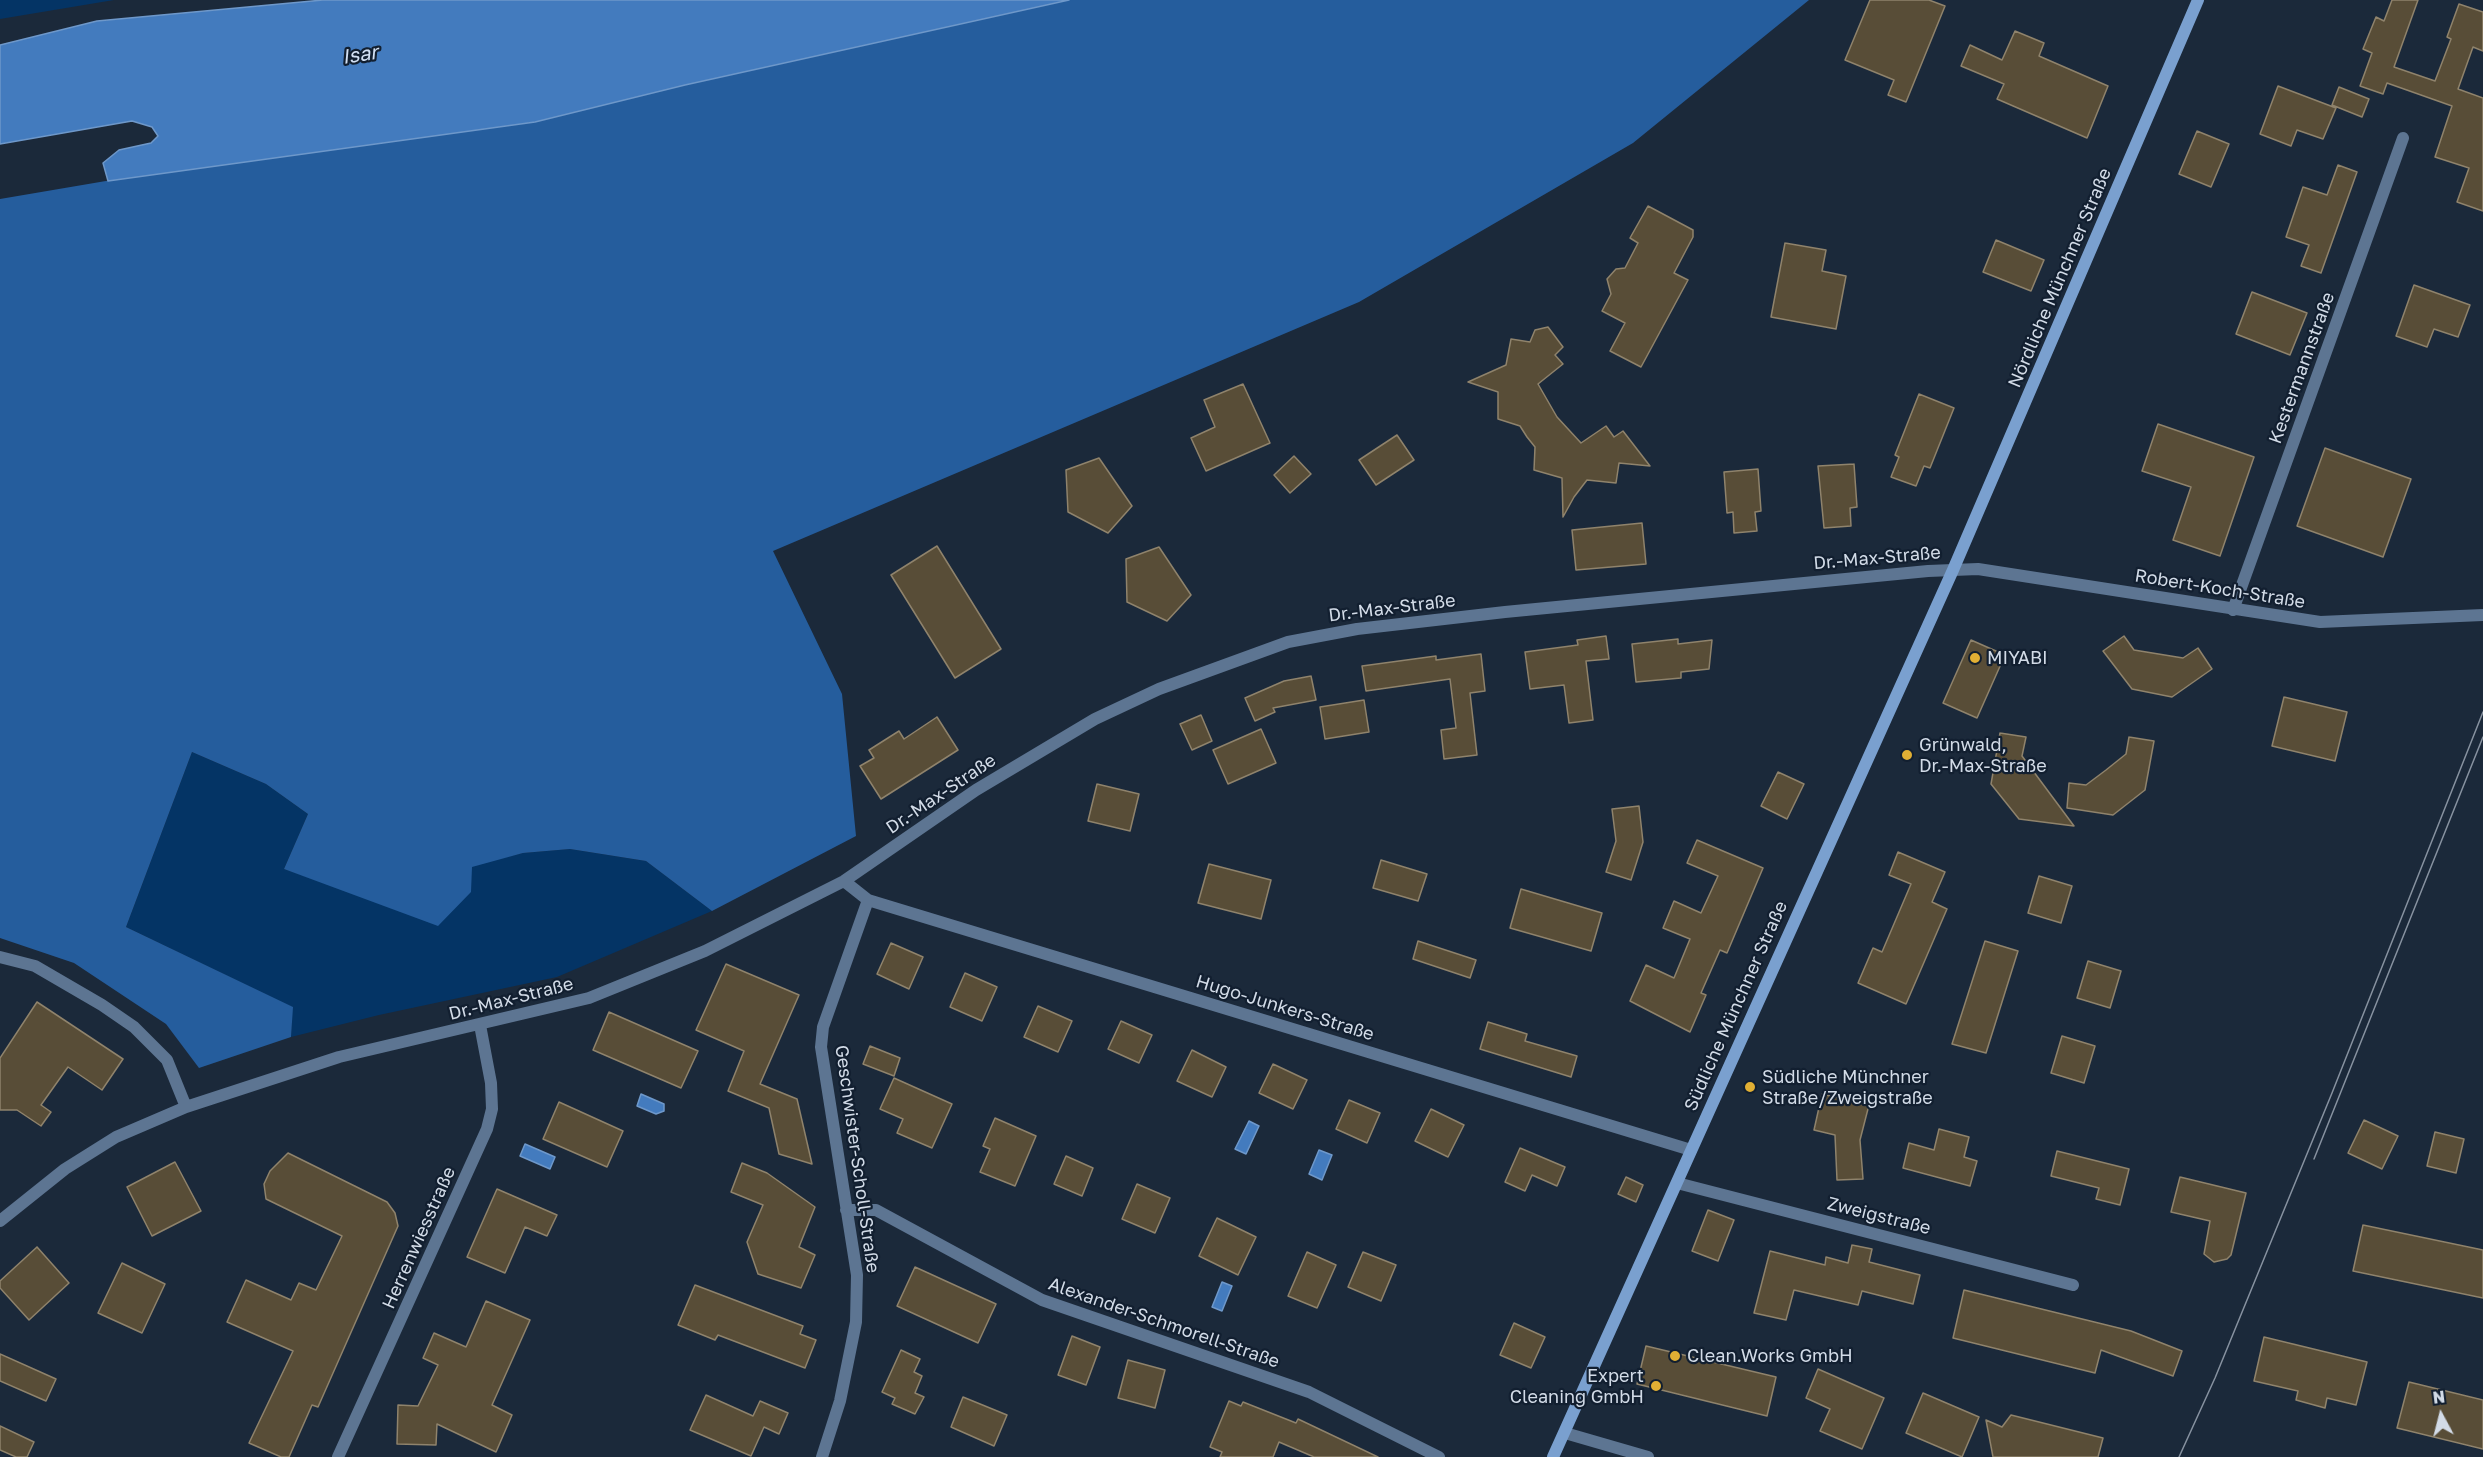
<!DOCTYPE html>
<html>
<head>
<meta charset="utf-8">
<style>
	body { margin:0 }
	#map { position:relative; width:2483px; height:1457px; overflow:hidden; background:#1b293a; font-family:"Golos Text",sans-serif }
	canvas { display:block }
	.north { position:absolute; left:2411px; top:1385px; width:60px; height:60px; -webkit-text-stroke:4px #121f30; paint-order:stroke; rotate:353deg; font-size:16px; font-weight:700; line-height:24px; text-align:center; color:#d2dbe7 }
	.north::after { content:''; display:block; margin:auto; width:21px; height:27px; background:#d2dbe7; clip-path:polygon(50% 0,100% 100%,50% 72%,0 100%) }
</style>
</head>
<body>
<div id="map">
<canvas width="2483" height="1457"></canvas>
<div class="north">N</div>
</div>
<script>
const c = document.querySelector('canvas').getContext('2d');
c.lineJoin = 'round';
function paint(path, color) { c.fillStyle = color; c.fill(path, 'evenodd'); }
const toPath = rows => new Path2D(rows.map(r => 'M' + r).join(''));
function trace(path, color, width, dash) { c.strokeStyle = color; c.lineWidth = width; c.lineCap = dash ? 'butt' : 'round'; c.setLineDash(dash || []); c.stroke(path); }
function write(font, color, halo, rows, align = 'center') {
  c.font = font + ' "Golos Text",sans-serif'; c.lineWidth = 4.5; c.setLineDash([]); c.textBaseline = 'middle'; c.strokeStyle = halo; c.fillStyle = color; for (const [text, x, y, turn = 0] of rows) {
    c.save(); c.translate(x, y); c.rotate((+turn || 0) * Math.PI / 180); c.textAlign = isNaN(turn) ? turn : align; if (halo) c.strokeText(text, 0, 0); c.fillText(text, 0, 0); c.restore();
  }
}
paint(toPath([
	[0,0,114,0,0,19],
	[192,752,266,784,308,814,284,869,355,893,523,853,570,849,646,861,712,911,557,977,379,1015,291,1037,292,1007,126,927]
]), '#043465');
paint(toPath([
	[1069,0,1809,0,1633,143,1359,302,773,551,842,694,856,836,712,911,646,861,570,849,523,853,472,867,471,892,438,926,284,869,308,814,266,784,192,752,126,927,293,1007,291,1037,199,1068,166,1024,74,963,0,938,0,199,147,174,535,122,685,85]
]), '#255d9d');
const water = toPath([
	[323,0,1069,0,685,85,535,122,108,181,103,163,119,150,151,143,158,136,152,127,132,121,0,144,0,45,97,21,323,0],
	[641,1094,664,1104,664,1111,656,1114,637,1106,641,1094],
	[1249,1121,1259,1126,1246,1154,1235,1149,1249,1121],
	[525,1144,555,1157,550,1169,520,1156,525,1144],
	[1319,1150,1332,1155,1322,1180,1309,1174,1319,1150],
	[1222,1282,1232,1286,1222,1311,1212,1307,1222,1282]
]);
paint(water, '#437bbe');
trace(water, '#6e98ca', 1.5);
const building = toPath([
	[1870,0,1929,0,1945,6,1906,102,1888,95,1894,80,1845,60,1870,0],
	[2392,0,2418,0,2394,67,2435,81,2451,39,2447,37,2459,4,2483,12,2483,51,2473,47,2458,89,2483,98,2483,211,2457,202,2469,168,2435,157,2452,106,2387,83,2383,94,2360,86,2372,53,2363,49,2376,17,2384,21,2392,0],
	[2015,31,2044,43,2039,56,2108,86,2087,138,1997,99,2004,84,1961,66,1970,45,2002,60,2015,31],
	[2278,86,2336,108,2323,139,2297,130,2291,146,2260,134,2278,86],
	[2339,87,2369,99,2362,117,2332,105,2339,87],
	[2197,131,2229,144,2211,187,2179,174,2197,131],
	[2338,165,2357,172,2321,273,2301,266,2309,245,2286,237,2303,187,2327,195,2338,165],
	[1648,206,1693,230,1693,237,1674,273,1688,280,1641,367,1610,351,1625,323,1602,311,1611,294,1607,279,1616,269,1625,268,1638,243,1630,238,1648,206],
	[1996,240,2044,260,2031,291,1983,272,1996,240],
	[1785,243,1826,250,1822,271,1846,276,1836,329,1771,317,1785,243],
	[2414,285,2470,305,2458,337,2434,329,2427,347,2396,336,2414,285],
	[2252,292,2307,313,2290,355,2236,334,2252,292],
	[1548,327,1563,347,1555,355,1563,364,1538,384,1557,417,1581,443,1606,426,1614,437,1623,431,1650,466,1619,463,1616,483,1587,480,1574,497,1563,517,1562,478,1534,470,1535,447,1527,437,1520,426,1498,419,1498,392,1468,382,1506,365,1511,339,1530,342,1535,330,1548,327],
	[1243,384,1270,443,1206,471,1191,438,1215,427,1204,400,1243,384],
	[1919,394,1954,408,1930,468,1924,466,1916,486,1891,477,1899,457,1895,455,1919,394],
	[2158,424,2254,457,2220,556,2173,540,2191,487,2142,471,2158,424],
	[1397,435,1414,460,1376,485,1359,460,1397,435],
	[2325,448,2411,479,2383,557,2297,526,2325,448],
	[1294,456,1311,474,1290,493,1274,475,1294,456],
	[1099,458,1132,506,1108,533,1068,512,1066,470,1099,458],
	[1854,464,1857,507,1850,508,1851,526,1824,528,1818,466,1854,464],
	[1758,469,1761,511,1755,512,1757,531,1734,533,1733,512,1727,513,1724,472,1758,469],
	[1642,523,1646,564,1576,570,1572,530,1642,523],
	[937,546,1001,649,955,678,891,575,937,546],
	[1159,547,1191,595,1167,621,1127,602,1126,559,1159,547],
	[1606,636,1609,659,1586,661,1593,720,1569,723,1564,685,1530,689,1525,652,1578,645,1577,640,1606,636],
	[2124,636,2134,650,2183,658,2198,648,2212,669,2172,697,2132,689,2103,651,2124,636],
	[1678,639,1678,644,1712,640,1709,669,1681,672,1681,678,1636,682,1632,644,1678,639],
	[1971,640,2005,655,1977,718,1943,703,1971,640],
	[1481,654,1485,691,1470,693,1477,755,1444,759,1441,730,1456,728,1450,679,1366,691,1362,666,1436,656,1436,660,1481,654],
	[1311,676,1316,700,1273,708,1275,712,1255,721,1245,698,1284,681,1311,676],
	[2284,697,2347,712,2335,761,2272,746,2284,697],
	[1364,700,1369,732,1325,739,1320,707,1364,700],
	[1201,715,1212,741,1192,750,1180,724,1201,715],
	[937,717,958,750,881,799,860,766,874,758,869,750,899,731,904,739,937,717],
	[1261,729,1276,763,1228,784,1213,750,1261,729],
	[2000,733,2026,737,2022,756,2074,826,2019,819,1991,784,2000,733],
	[2129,737,2154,741,2145,790,2113,815,2067,808,2069,783,2086,785,2106,770,2126,754,2129,737],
	[1778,772,1804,784,1787,819,1761,806,1778,772],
	[1097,784,1139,794,1130,831,1088,821,1097,784],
	[1639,806,1643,842,1631,880,1606,872,1616,841,1612,809,1639,806],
	[1697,840,1763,868,1727,953,1720,950,1701,993,1706,995,1690,1032,1630,1001,1646,965,1674,978,1690,939,1663,928,1674,901,1701,913,1718,876,1687,863,1697,840],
	[1898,852,1945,872,1932,902,1947,909,1906,1004,1858,983,1873,948,1882,952,1911,884,1889,875,1898,852],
	[1381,860,1427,874,1418,901,1373,888,1381,860],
	[1209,864,1271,880,1261,919,1198,903,1209,864],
	[2039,876,2072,886,2061,923,2028,913,2039,876],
	[1521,889,1602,913,1591,951,1510,928,1521,889],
	[1418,941,1476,960,1470,978,1413,959,1418,941],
	[1985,941,2018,951,1986,1053,1952,1044,1985,941],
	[891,943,923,957,909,989,877,974,891,943],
	[2088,961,2121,971,2110,1008,2077,998,2088,961],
	[726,964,799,995,760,1084,797,1099,812,1164,779,1154,769,1108,728,1091,744,1051,696,1030,726,964],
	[965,973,997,987,982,1021,950,1007,965,973],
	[37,1002,123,1059,102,1090,68,1067,41,1105,51,1112,41,1126,17,1110,0,1110,0,1058,37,1002],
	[1038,1006,1072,1021,1058,1052,1024,1037,1038,1006],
	[609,1012,698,1051,681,1088,593,1050,609,1012],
	[1121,1021,1152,1035,1139,1063,1108,1049,1121,1021],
	[1488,1022,1527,1034,1525,1041,1577,1056,1571,1077,1480,1049,1488,1022],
	[2062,1036,2095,1046,2084,1083,2051,1073,2062,1036],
	[870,1046,900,1058,894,1076,863,1064,870,1046],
	[1192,1050,1226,1067,1212,1097,1177,1081,1192,1050],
	[1273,1064,1307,1080,1293,1109,1259,1093,1273,1064],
	[894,1078,952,1104,932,1148,897,1133,903,1119,880,1109,894,1078],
	[1822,1094,1869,1105,1860,1140,1863,1179,1837,1180,1835,1135,1814,1130,1822,1094],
	[1349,1100,1380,1113,1367,1143,1336,1129,1349,1100],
	[559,1102,623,1131,607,1167,543,1139,559,1102],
	[1431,1109,1464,1125,1448,1157,1415,1141,1431,1109],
	[995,1118,1036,1136,1015,1186,980,1172,990,1149,983,1146,995,1118],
	[2364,1120,2398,1136,2382,1169,2348,1153,2364,1120],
	[1939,1129,1969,1137,1964,1157,1977,1161,1970,1186,1903,1168,1909,1143,1934,1150,1939,1129],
	[2435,1132,2464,1139,2456,1173,2427,1166,2435,1132],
	[1520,1148,1565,1167,1557,1186,1532,1175,1525,1191,1505,1182,1520,1148],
	[2057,1151,2129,1169,2120,1205,2096,1199,2099,1188,2051,1176,2057,1151],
	[288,1153,387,1202,395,1213,398,1226,318,1407,312,1405,289,1457,281,1457,249,1443,293,1351,227,1322,246,1280,291,1300,299,1283,316,1290,342,1236,266,1199,264,1184,270,1171,288,1153],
	[1066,1156,1093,1168,1082,1196,1054,1184,1066,1156],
	[175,1162,201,1211,152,1236,127,1187,175,1162],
	[742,1163,767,1173,815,1207,799,1247,815,1255,801,1288,758,1274,747,1242,763,1205,731,1192,742,1163],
	[1626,1177,1643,1185,1636,1202,1618,1194,1626,1177],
	[2180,1177,2246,1193,2231,1255,2227,1259,2214,1262,2204,1254,2210,1221,2171,1212,2180,1177],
	[1137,1184,1170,1198,1155,1233,1122,1219,1137,1184],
	[497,1189,557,1215,547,1236,525,1227,505,1273,467,1257,497,1189],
	[1708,1210,1734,1220,1718,1261,1692,1251,1708,1210],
	[1217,1218,1256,1237,1238,1275,1199,1256,1217,1218],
	[2363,1225,2483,1250,2483,1298,2353,1271,2363,1225],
	[1852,1245,1872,1249,1869,1262,1920,1275,1913,1304,1862,1291,1858,1305,1794,1290,1786,1320,1754,1313,1770,1251,1825,1265,1826,1257,1848,1263,1852,1245],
	[37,1247,69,1283,29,1320,0,1288,0,1281,37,1247],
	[1307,1252,1336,1265,1317,1308,1288,1296,1307,1252],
	[1363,1252,1396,1265,1381,1301,1348,1287,1363,1252],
	[122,1263,165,1284,142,1333,98,1313,122,1263],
	[915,1267,996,1304,978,1343,897,1306,915,1267],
	[695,1285,803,1326,800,1334,816,1340,805,1368,718,1335,715,1340,678,1325,695,1285],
	[1964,1290,2131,1331,2182,1351,2173,1376,2101,1350,2095,1373,1953,1338,1964,1290],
	[486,1301,530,1320,492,1405,512,1415,496,1452,437,1424,436,1445,397,1444,398,1405,418,1406,438,1365,423,1358,434,1333,466,1347,486,1301],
	[1514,1323,1545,1337,1531,1368,1500,1355,1514,1323],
	[1072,1336,1100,1347,1086,1385,1058,1375,1072,1336],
	[2264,1337,2367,1362,2356,1405,2327,1398,2325,1408,2296,1400,2298,1391,2254,1381,2264,1337],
	[1646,1346,1776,1377,1767,1416,1637,1384,1646,1346],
	[901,1350,920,1359,914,1372,922,1376,915,1393,924,1397,915,1414,892,1404,895,1398,882,1392,901,1350],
	[0,1354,56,1379,46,1401,0,1381,0,1354],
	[1128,1360,1165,1370,1155,1408,1118,1398,1128,1360],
	[1818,1369,1884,1398,1862,1449,1820,1431,1830,1409,1806,1398,1818,1369],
	[2409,1382,2483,1400,2483,1449,2397,1428,2409,1382],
	[1923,1393,1979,1417,1962,1457,1906,1433,1923,1393],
	[706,1395,753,1416,760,1401,788,1413,779,1434,764,1427,751,1456,690,1430,706,1395],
	[963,1397,1007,1415,994,1446,951,1427,963,1397],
	[1229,1401,1241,1406,1243,1402,1296,1423,1298,1419,1378,1457,1314,1457,1279,1442,1273,1457,1220,1457,1222,1452,1210,1447,1229,1401],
	[2011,1415,2103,1438,2098,1457,1993,1457,1986,1420,2002,1427,2011,1415],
	[0,1426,34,1442,27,1457,16,1457,0,1450,0,1426]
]);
paint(building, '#584d37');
trace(building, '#8f836c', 1.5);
trace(toPath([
	[2233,610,2403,138],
	[868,900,1691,1150],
	[0,957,35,966,102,1005,134,1027,167,1060,186,1107],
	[1677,1183,2073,1285],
	[846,1210,876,1210,1042,1300,1309,1392,1439,1457],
	[0,1221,65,1169,116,1137,186,1107,339,1057,589,998,705,951,844,881,976,790,1095,719,1159,689,1288,642,1357,629,1505,612,1928,571,1978,569,2320,622,2483,615],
	[1565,1433,1648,1457],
	[338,1457,487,1129,492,1109,491,1083,480,1025],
	[822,1457,840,1401,856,1322,857,1275,821,1047,823,1027,868,900,844,881]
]), '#5d7592', 12);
trace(toPath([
	[1553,1457,1953,570,2198,0]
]), '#7aa0cf', 12);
trace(toPath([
	[2314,1159,2483,737],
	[2179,1457,2215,1378,2332,1093,2483,712]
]), '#8792a0', 1.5);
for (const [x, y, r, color] of [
	[1975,658,6,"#e1af34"],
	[1907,755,6,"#e1af34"],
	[1750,1087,6,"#e1af34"],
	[1675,1356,6,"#e1af34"],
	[1656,1386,6,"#e1af34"]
]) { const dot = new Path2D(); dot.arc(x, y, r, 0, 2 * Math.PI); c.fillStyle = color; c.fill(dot); trace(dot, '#121f30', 2); }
write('18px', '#d2dbe7', '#121f30', [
	["Nördliche Münchner Straße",2060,278,-67],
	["Kestermannstraße",2302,368,-70],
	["Dr.-Max-Straße",1877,558,-5],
	["Robert-Koch-Straße",2220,589,9],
	["Dr.-Max-Straße",1392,608,-7],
	["Dr.-Max-Straße",941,794,-34],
	["Dr.-Max-Straße",511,999,-14],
	["Südliche Münchner Straße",1736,1006,-66],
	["Hugo-Junkers-Straße",1285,1008,17],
	["Geschwister-Scholl-Straße",857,1159,82],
	["Zweigstraße",1879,1216,14],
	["Herrenwiesstraße",419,1238,-66],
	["Alexander-Schmorell-Straße",1164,1323,19]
]);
write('18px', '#d2dbe7', '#121f30', [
	["MIYABI",1987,658],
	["Grünwald,",1919,745],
	["Dr.-Max-Straße",1919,766],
	["Südliche Münchner",1762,1077],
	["Straße/Zweigstraße",1762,1098],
	["Clean.Works GmbH",1687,1356],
	["Expert",1644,1376,"right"],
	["Cleaning GmbH",1644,1397,"right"]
], 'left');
write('italic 20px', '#d3e1f4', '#121f30', [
	["Isar",360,55,-9]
]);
</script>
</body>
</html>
